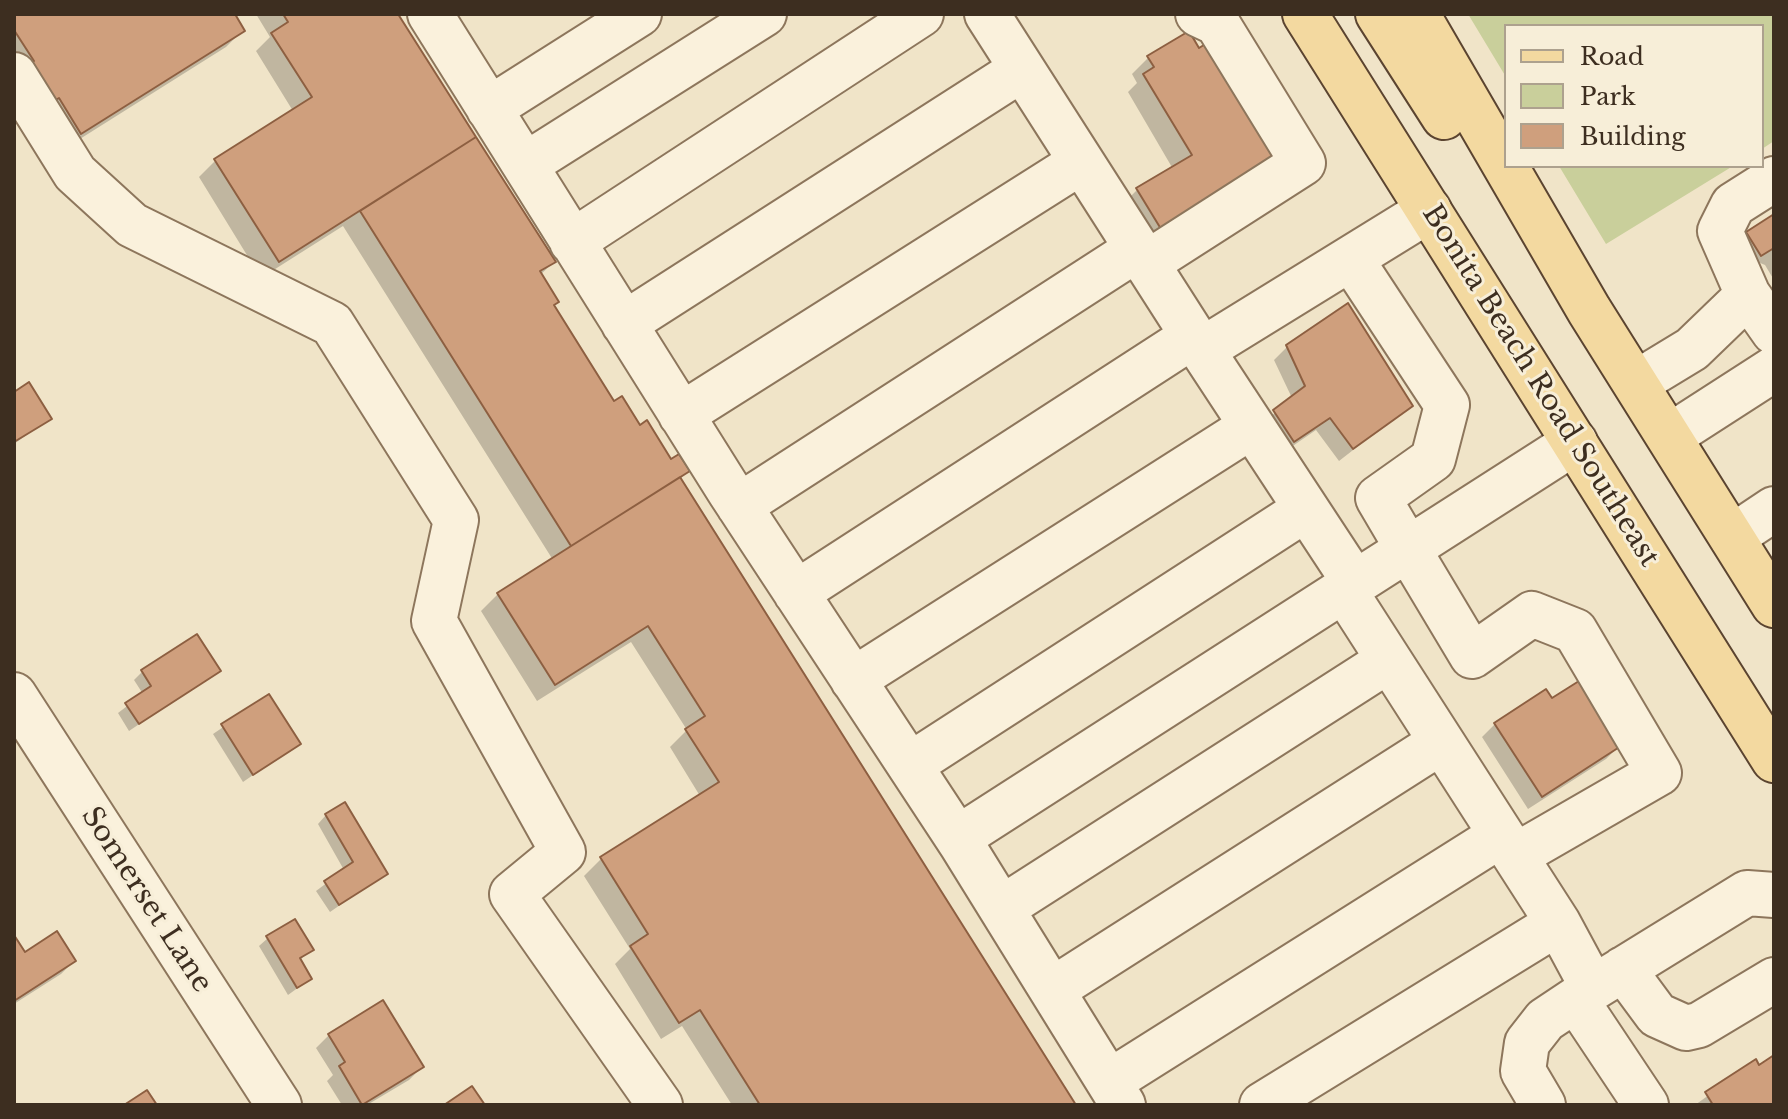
<!DOCTYPE html>
<html>
<head>
<meta charset="utf-8">
<style>
	body { margin:0 }
	#map { position:relative; width:1788px; height:1119px; overflow:hidden; background:#f0e4c8; font-family:"Libre Baskerville",serif }
	canvas { display:block }
	.frame { position:absolute; inset:0; border:16px solid #3d2e20; pointer-events:none }
	.legend { position:absolute; left:1504px; top:24px; width:260px; height:144px; box-sizing:border-box; background:#f7eed8; border:2px solid #ada18e; margin:0; padding:10px 14px; list-style:none; font-size:24px; color:#3d2e20 }
	.legend li { display:flex; align-items:center; gap:16px; height:40px }
	.legend b { width:40px; border:2px solid #ada18e }
</style>
</head>
<body>
<div id="map">
<canvas width="1788" height="1119"></canvas>
<div class="frame"></div>
<ul class="legend">
<li><b style="height:10px;background:#f3d9a0"></b>Road</li>
<li><b style="height:22px;background:#c9cf9b"></b>Park</li>
<li><b style="height:22px;background:#cf9f7d"></b>Building</li>
</ul>
</div>
<script>
const c = document.querySelector('canvas').getContext('2d');
c.lineJoin = 'round';
function paint(path, color) { c.fillStyle = color; c.fill(path, 'evenodd'); }
const toPath = rows => new Path2D(rows.map(r => 'M' + r).join(''));
function trace(path, color, width, dash) { c.strokeStyle = color; c.lineWidth = width; c.lineCap = dash ? 'butt' : 'round'; c.setLineDash(dash || []); c.stroke(path); }
function write(font, color, halo, rows, align = 'center') {
  c.font = font + ' "Libre Baskerville",serif'; c.lineWidth = 6; c.setLineDash([]); c.textBaseline = 'middle'; c.strokeStyle = halo; c.fillStyle = color; for (const [text, x, y, turn = 0] of rows) {
    c.save(); c.translate(x, y); c.rotate((+turn || 0) * Math.PI / 180); c.textAlign = isNaN(turn) ? turn : align; if (halo) c.strokeText(text, 0, 0); c.fillText(text, 0, 0); c.restore();
  }
}
paint(toPath([
	[1468,14,1774,14,1774,141,1762,149,1762,26,1506,26,1506,77],
	[1559,166,1733,166,1606,244]
]), '#c9cf9b');
paint(toPath([
	[14,14,233,14,243,30,226,47,64,149,14,73],
	[256,14,396,14,554,262,540,275,552,306,613,404,671,462,688,471,679,480,1074,1105,732,1105,682,1026,661,1039,615,964,630,949,584,876,601,859,700,796,670,747,687,730,631,642,537,701,481,611,498,594,553,560,343,226,261,278,199,177,216,160,293,111,256,51,270,37],
	[1198,51,1283,155,1144,245,1121,206,1138,189,1173,169,1128,92,1137,83,1132,74,1149,57],
	[1774,216,1774,280,1765,265,1758,262,1743,272,1730,250,1747,233],
	[1287,347,1411,405,1339,461,1316,430,1281,454,1262,424,1292,398,1274,360],
	[14,394,49,419,14,444],
	[218,671,129,731,118,713,143,694,134,680,142,672],
	[269,696,298,744,243,782,213,734],
	[1551,701,1619,746,1606,759,1528,809,1482,737,1495,724],
	[326,815,385,874,330,912,316,891,344,870,318,824],
	[14,938,24,955,74,961,61,974,14,1004],
	[268,938,311,950,299,961,310,979,288,995,259,946],
	[382,1003,422,1067,409,1080,367,1105,342,1105,327,1081,333,1075,316,1048,329,1035],
	[1774,1058,1774,1105,1695,1105,1755,1062,1759,1067]
]), '#0003');
const building = toPath([
	[14,14,235,14,245,31,81,134,59,98,45,106,22,69,34,61,14,30,14,14],
	[283,14,398,14,476,137,279,262,214,159,312,97,271,33,288,22,283,14],
	[1189,31,1199,48,1215,38,1285,155,1161,229,1136,188,1192,155,1143,74,1154,67,1147,56,1189,31],
	[476,137,556,262,540,271,559,302,554,305,614,401,622,396,640,425,647,420,671,459,679,454,690,471,571,546,360,211,476,137],
	[1774,214,1774,248,1761,256,1746,232,1774,214],
	[1348,303,1413,406,1353,449,1330,418,1294,442,1273,410,1305,386,1286,345,1348,303],
	[29,382,52,419,14,442,14,392,29,382],
	[680,477,1076,1105,760,1105,700,1010,679,1023,630,946,648,934,600,857,719,782,685,729,705,716,648,626,555,685,497,593,680,477],
	[197,634,221,671,139,724,125,703,151,686,141,670,197,634],
	[1579,681,1621,746,1542,797,1494,723,1546,689,1552,698,1579,681],
	[269,694,301,744,253,775,221,724,269,694],
	[345,802,388,874,339,905,324,881,353,862,325,814,345,802],
	[295,919,314,950,300,958,312,979,297,988,266,936,295,919],
	[57,931,76,961,14,1001,14,935,25,952,57,931],
	[383,1000,424,1067,362,1105,339,1066,345,1062,328,1034,383,1000],
	[1774,1055,1774,1105,1713,1105,1705,1092,1756,1059,1759,1065,1774,1055],
	[472,1086,485,1105,444,1105,472,1086],
	[147,1090,157,1105,124,1105,147,1090]
]);
paint(building, '#cf9f7d');
trace(building, '#8d5f41', 2);
const minor = toPath([
	[430,14,730,492,962,845,1123,1105],
	[987,14,1202,350,1429,210],
	[14,75,75,173,132,225,332,324,456,520,434,621,563,852,512,894,660,1105],
	[489,109,639,14],
	[525,165,764,14],
	[572,242,921,14],
	[1351,259,1447,405,1433,459,1378,498,1408,549,1472,656,1532,614,1575,631,1659,773,1515,856],
	[1147,263,1303,163,1217,23,1198,14],
	[1748,295,1774,332],
	[624,324,1022,69],
	[1202,350,1355,583],
	[1636,383,1692,349,1748,295,1720,231,1733,205,1774,179],
	[681,415,1081,162],
	[1670,436,1774,369],
	[739,506,1137,249],
	[1732,537,1774,509],
	[796,593,1193,336],
	[853,680,1252,426],
	[14,695,279,1105],
	[910,765,1306,509],
	[958,838,1344,590],
	[1002,908,1389,660],
	[1623,969,1657,1015,1686,1028,1699,1025,1774,980],
	[1593,988,1747,893,1774,895],
	[1052,990,1441,742],
	[1576,1000,1646,1105],
	[1109,1082,1501,835],
	[1262,1105,1558,923],
	[1543,1105,1523,1071,1527,1043,1545,1020,1593,988,1558,923,1344,590,1575,442]
]);
const major = toPath([
	[1305,14,1774,760],
	[1378,14,1444,117],
	[1417,14,1589,310,1774,605]
]);
trace(minor, '#8d765c', 48);
trace(major, '#5b4430', 48);
trace(minor, '#faf1dc', 44);
trace(major, '#f3d9a0', 44);
write('28px', '#3d2e20', '#f7eed8', [
	["Bonita Beach Road Southeast",1540,386,58],
	["Somerset Lane",146,900,57]
]);
</script>
</body>
</html>
